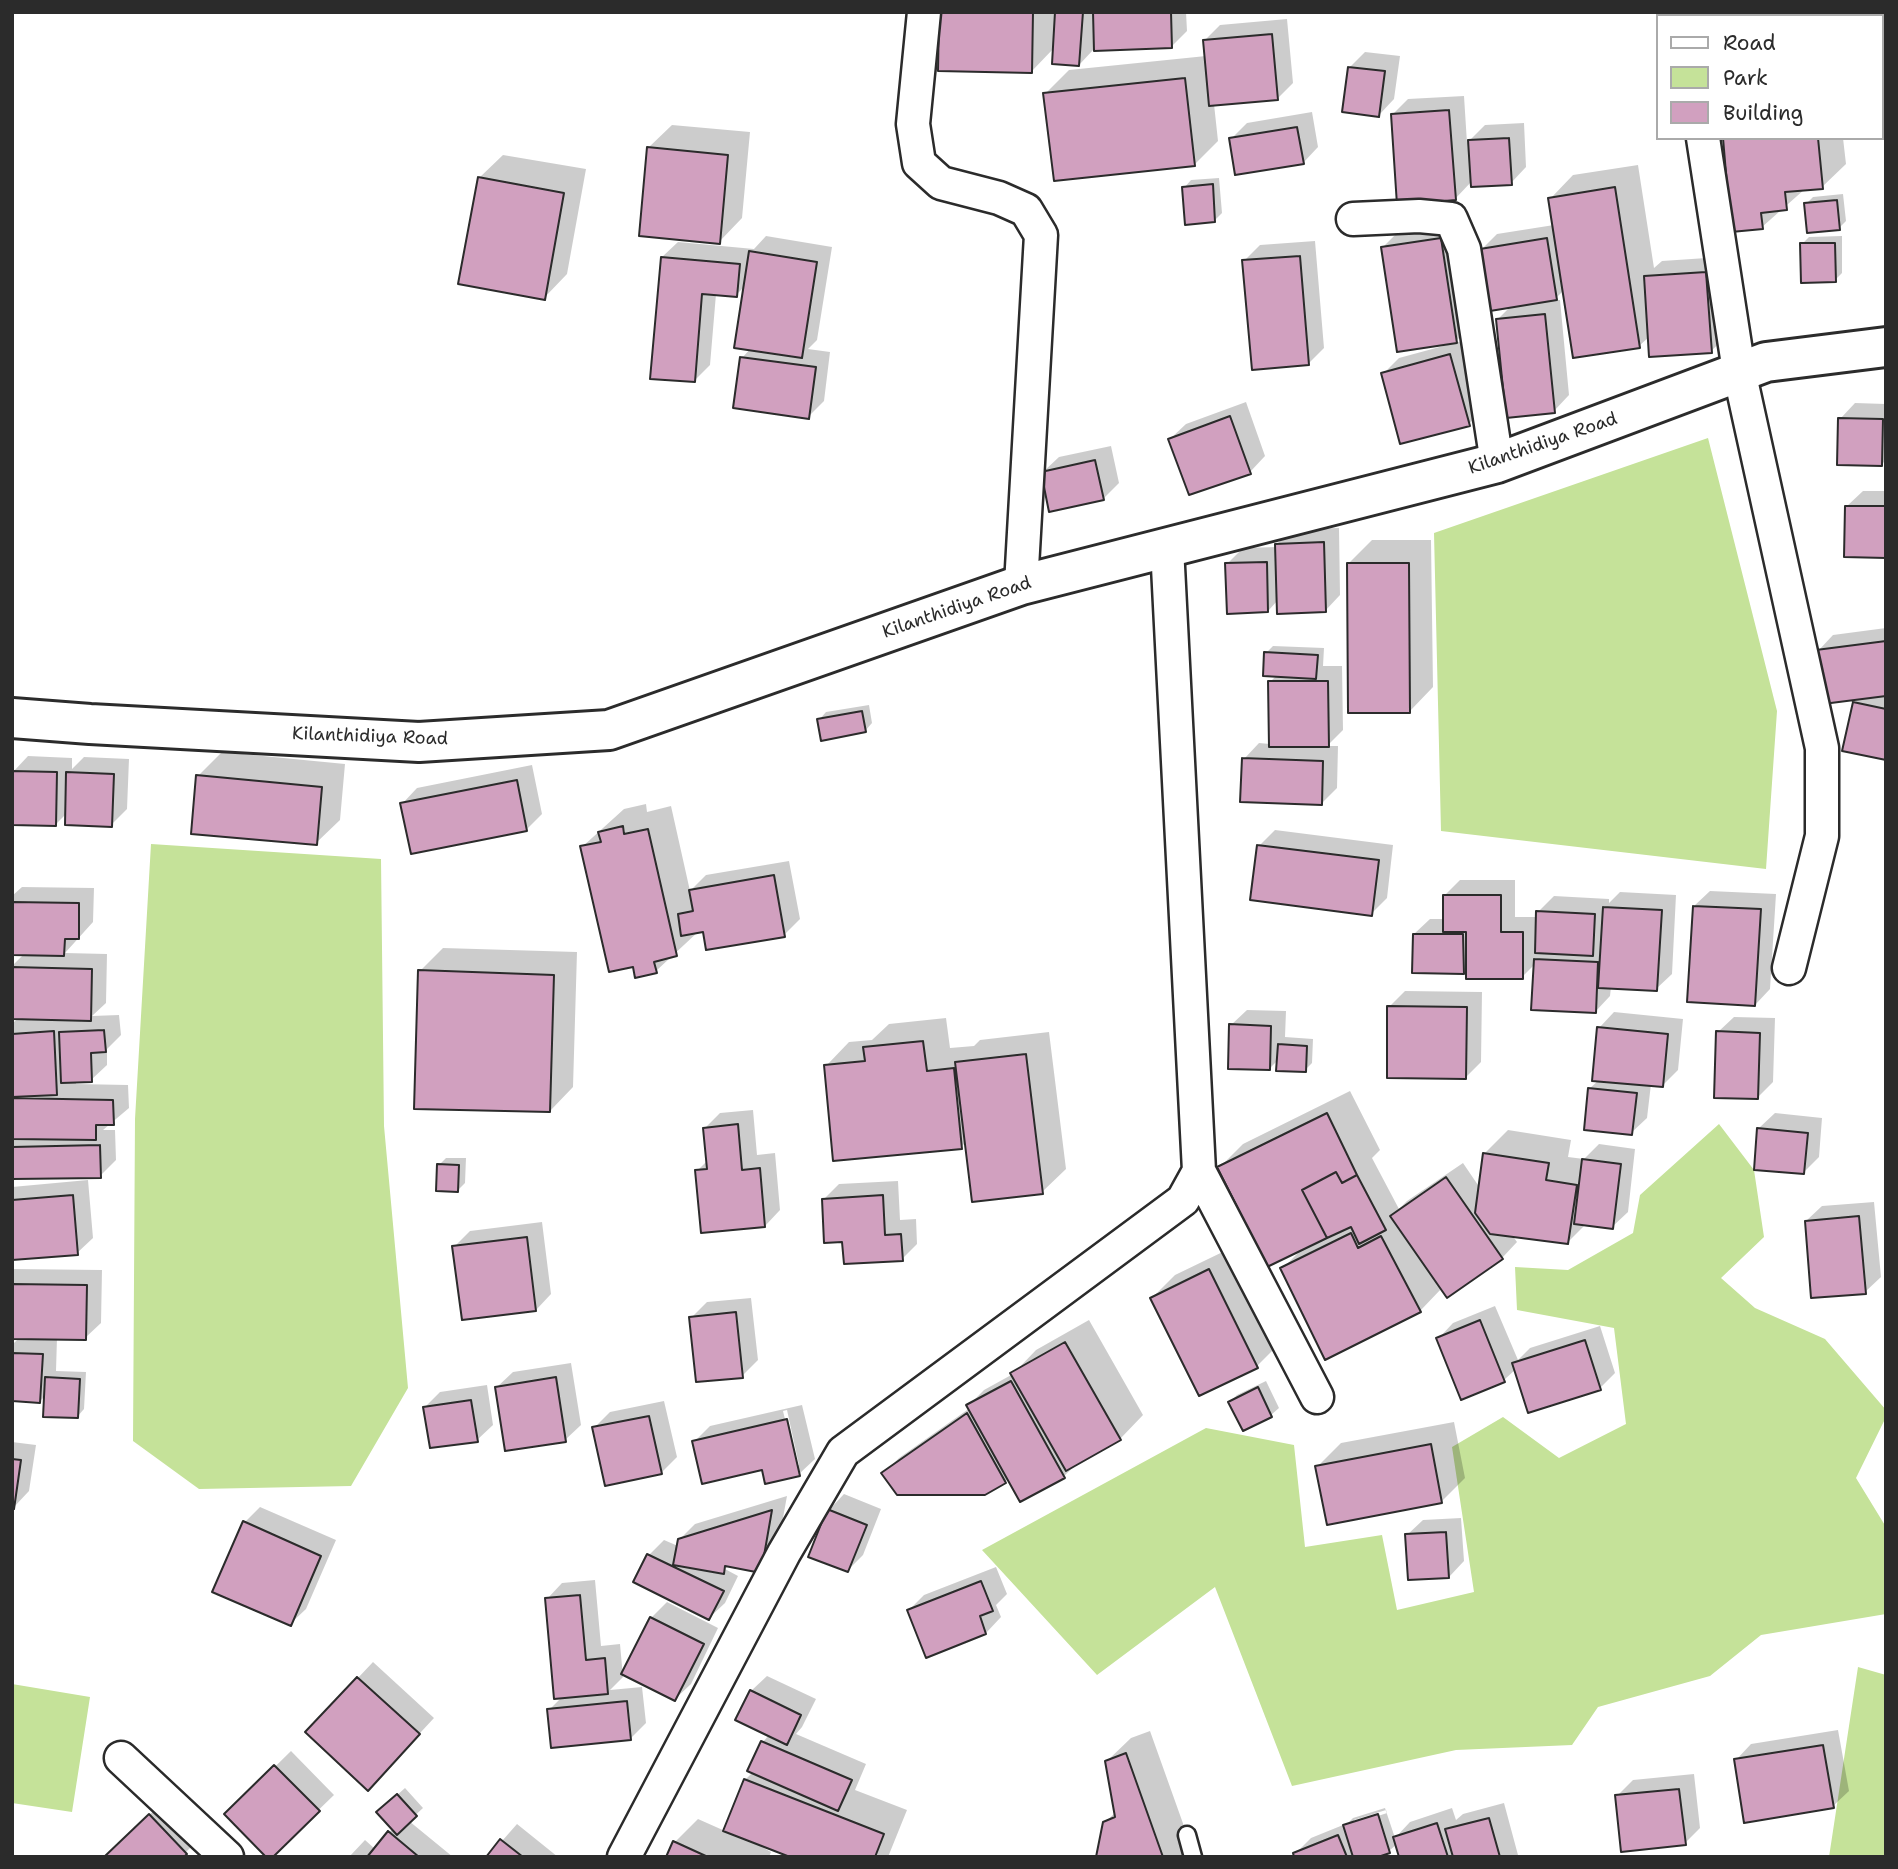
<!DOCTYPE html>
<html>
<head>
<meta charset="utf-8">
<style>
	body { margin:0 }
	#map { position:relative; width:1898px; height:1869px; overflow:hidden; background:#fff; font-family:"Shantell Sans",sans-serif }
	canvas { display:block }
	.frame { position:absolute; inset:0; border:14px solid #2b2b2b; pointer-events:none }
	.legend { position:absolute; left:1656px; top:14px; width:228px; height:126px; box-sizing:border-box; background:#fff; border:2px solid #aaa; margin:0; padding:9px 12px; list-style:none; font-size:21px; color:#2b2b2b }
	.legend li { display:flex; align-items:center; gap:14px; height:35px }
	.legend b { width:35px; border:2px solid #aaa }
</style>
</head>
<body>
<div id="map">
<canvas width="1898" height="1869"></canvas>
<div class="frame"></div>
<ul class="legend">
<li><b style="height:9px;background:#fff"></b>Road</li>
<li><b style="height:19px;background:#c5e299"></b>Park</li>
<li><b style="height:19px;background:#d1a0bf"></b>Building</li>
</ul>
</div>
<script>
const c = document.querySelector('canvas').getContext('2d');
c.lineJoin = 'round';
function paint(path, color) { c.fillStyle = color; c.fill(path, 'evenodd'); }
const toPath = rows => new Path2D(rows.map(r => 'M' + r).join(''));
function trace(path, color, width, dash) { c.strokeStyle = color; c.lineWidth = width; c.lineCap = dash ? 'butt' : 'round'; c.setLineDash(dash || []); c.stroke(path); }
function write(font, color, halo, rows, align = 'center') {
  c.font = font + ' "Shantell Sans",sans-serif'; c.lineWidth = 7; c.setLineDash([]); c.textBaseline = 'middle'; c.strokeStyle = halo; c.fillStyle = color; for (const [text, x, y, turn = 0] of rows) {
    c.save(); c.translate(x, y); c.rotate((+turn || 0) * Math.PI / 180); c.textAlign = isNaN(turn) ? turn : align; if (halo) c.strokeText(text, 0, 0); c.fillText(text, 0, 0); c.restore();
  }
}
paint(toPath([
	[1708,438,1777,711,1766,869,1441,831,1434,533],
	[151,844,381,859,384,1126,408,1388,351,1486,199,1489,133,1441,135,1119],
	[1719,1124,1754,1170,1764,1237,1721,1278,1755,1308,1825,1339,1886,1410,1886,1417,1856,1478,1886,1527,1886,1614,1761,1635,1710,1676,1598,1707,1572,1745,1456,1750,1292,1786,1215,1587,1097,1675,982,1550,1206,1428,1294,1445,1305,1547,1382,1535,1397,1610,1474,1592,1452,1447,1503,1417,1559,1458,1626,1424,1614,1328,1517,1310,1515,1267,1568,1270,1633,1233,1640,1195],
	[1858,1667,1886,1675,1886,1857,1829,1857],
	[12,1684,90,1697,72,1812,12,1803]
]), '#c5e299');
paint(toPath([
	[941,12,1186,12,1187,31,1171,47,1094,49,1079,65,1054,48,1031,72],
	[1730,12,1772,12,1772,16,1726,16],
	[1287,19,1293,83,1278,98,1214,104,1218,141,1195,164,1045,94,1069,70,1206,56,1205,40,1220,25],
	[1365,52,1400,56,1394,99,1379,115,1349,68],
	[1464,96,1467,143,1485,125,1524,123,1526,167,1511,183,1472,181,1455,199,1392,115,1408,99],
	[1312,112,1318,147,1303,163,1231,139,1247,123],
	[672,125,750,132,742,218,719,242,648,148],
	[1725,138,1843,138,1846,164,1822,187,1805,189,1762,227],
	[503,155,586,169,567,274,544,298,479,178],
	[1638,165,1654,268,1662,261,1721,257,1727,336,1711,351,1650,336,1639,346,1564,290,1554,300,1560,300,1569,395,1554,411,1498,319,1512,305,1481,250,1497,234,1554,225,1550,199,1573,175],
	[1219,178,1222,213,1214,221,1184,188,1191,180],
	[1843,194,1846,221,1839,228,1806,204,1813,197],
	[1456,223,1472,325,1454,343,1466,340,1484,408,1469,424,1383,374,1399,358,1447,345,1383,247,1398,232],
	[766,236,832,247,817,340,808,349,830,352,824,401,808,417,742,358,751,348,745,286,736,295,716,294,710,365,694,381,662,257,678,242,754,249],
	[1842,236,1842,273,1835,280,1802,244,1809,237],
	[1315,241,1324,348,1308,364,1244,261,1260,245],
	[1246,402,1265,456,1250,472,1170,439,1186,424],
	[1855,403,1886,404,1886,460,1882,464,1840,419],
	[1111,446,1119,483,1103,499,1043,472,1059,457],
	[1863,491,1886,491,1886,556,1847,506],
	[1339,528,1340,595,1325,611,1278,600,1268,611,1227,564,1243,548,1277,547,1277,544,1292,529],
	[1372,540,1431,540,1433,687,1410,711,1348,564],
	[1886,628,1886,759,1854,703,1860,697,1818,651,1833,635],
	[1273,646,1324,648,1323,666,1342,666,1343,730,1327,746,1338,746,1337,788,1321,804,1244,759,1259,743,1270,744,1270,682,1277,675,1266,653],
	[869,705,872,723,865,731,819,720,826,712],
	[222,752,345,764,340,820,316,843,198,776],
	[28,756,72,758,72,769,84,757,129,759,127,809,111,825,67,813,55,825,13,772],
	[532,765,542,814,526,830,402,804,417,788],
	[646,804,647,812,671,806,690,891,706,875,789,861,800,919,784,935,699,931,656,971,634,965,582,847,624,809],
	[1275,830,1393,845,1387,898,1371,914,1259,846],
	[1460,880,1515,880,1515,917,1538,917,1538,912,1554,896,1609,899,1609,903,1620,892,1676,895,1672,974,1656,989,1611,987,1610,996,1595,1012,1536,963,1522,977,1467,967,1463,972,1414,934,1430,919,1444,919,1444,896],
	[22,887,94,888,93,922,65,953,107,954,106,1003,92,1016,119,1015,121,1035,107,1049,107,1065,91,1080,76,1081,76,1084,128,1085,129,1108,103,1130,115,1130,116,1160,100,1176,12,1178,12,1024,18,1018,12,1017,12,966,25,953,12,953,12,896],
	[1710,891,1776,894,1770,989,1755,1005,1694,906],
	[443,948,577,952,573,1087,550,1111,420,971],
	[1405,991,1482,992,1481,1062,1466,1077,1389,1007],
	[1247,1010,1286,1011,1285,1037,1313,1039,1312,1063,1305,1070,1279,1059,1269,1069,1231,1025],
	[1614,1012,1683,1019,1678,1070,1662,1086,1651,1084,1647,1118,1631,1133,1589,1089,1599,1080,1599,1028],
	[1734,1017,1775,1018,1773,1082,1758,1097,1718,1032],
	[946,1018,950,1048,974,1046,980,1040,1049,1032,1066,1169,1042,1192,967,1141,961,1147,826,1066,849,1042,872,1040,889,1024],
	[1350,1091,1380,1150,1372,1158,1399,1209,1407,1201,1463,1163,1480,1188,1485,1153,1508,1130,1571,1140,1568,1157,1584,1159,1599,1144,1635,1149,1628,1212,1612,1227,1586,1224,1567,1243,1512,1235,1517,1242,1502,1258,1442,1288,1420,1311,1282,1269,1301,1250,1219,1168,1243,1144],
	[753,1110,757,1155,775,1153,780,1210,765,1226,697,1171,708,1160,705,1128,720,1113],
	[1775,1113,1822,1118,1819,1157,1803,1173,1759,1128],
	[446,1158,466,1158,465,1183,458,1190,439,1165],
	[88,1180,93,1238,77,1253,12,1259,12,1187],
	[898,1181,900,1220,916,1219,917,1244,902,1259,843,1240,823,1200,839,1184],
	[1874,1202,1881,1277,1865,1292,1806,1221,1822,1206],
	[542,1222,551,1294,536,1310,454,1247,470,1231],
	[1233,1247,1280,1343,1257,1366,1152,1298,1175,1275],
	[12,1269,102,1270,101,1323,85,1338,57,1338,56,1371,86,1372,84,1409,77,1417,46,1395,40,1401,12,1399,12,1345,20,1337,12,1337],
	[751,1298,758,1360,742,1376,691,1318,707,1302],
	[1495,1306,1518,1360,1530,1348,1600,1326,1615,1373,1600,1388,1516,1369,1504,1380,1438,1339,1453,1323],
	[1089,1320,1143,1415,1120,1439,1078,1463,1064,1476,1009,1478,1005,1482,883,1474,899,1458,970,1408,969,1405,984,1390,1013,1374,1036,1350],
	[571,1363,581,1425,565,1440,497,1387,513,1372],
	[1266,1381,1279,1408,1271,1415,1243,1429,1230,1402,1237,1395],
	[487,1385,493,1425,477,1440,425,1407,440,1392],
	[664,1401,677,1457,661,1473,594,1428,610,1412],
	[802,1405,815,1459,799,1474,763,1468,694,1442,710,1426],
	[787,1410,799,1465,796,1465,783,1411],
	[1454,1422,1465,1478,1441,1502,1317,1467,1341,1443],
	[12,1442,36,1445,29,1491,14,1507],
	[844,1494,881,1509,863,1555,848,1570,829,1510],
	[787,1496,776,1556,730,1565,725,1569,738,1576,725,1603,709,1618,649,1555,664,1540,678,1546,679,1540,695,1524],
	[260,1507,336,1540,306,1609,290,1624,245,1522],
	[1461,1518,1464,1561,1449,1577,1407,1535,1423,1520],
	[996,1567,1007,1594,996,1605,1001,1617,986,1633,909,1610,924,1595],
	[595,1580,601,1646,620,1644,623,1677,610,1690,642,1687,646,1723,630,1739,549,1710,563,1696,547,1599,562,1583],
	[667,1602,718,1628,691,1684,675,1699,651,1618],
	[373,1662,434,1718,383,1773,307,1732],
	[767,1676,816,1699,802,1727,796,1734,866,1764,855,1790,907,1810,888,1857,785,1857,788,1854,763,1844,762,1847,771,1852,769,1857,668,1857,675,1842,698,1819,725,1831,745,1780,753,1772,749,1770,763,1742,769,1735,751,1691],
	[1838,1730,1849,1791,1833,1806,1736,1760,1751,1744],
	[1150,1731,1195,1857,1098,1857,1104,1823,1116,1812,1107,1761,1131,1738],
	[291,1751,334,1795,270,1857,227,1814],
	[1694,1774,1700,1828,1685,1843,1617,1796,1633,1780],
	[405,1788,423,1808,409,1821,453,1857,349,1857,365,1840,375,1849,393,1828,386,1805],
	[165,1800,201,1837,181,1857,118,1845],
	[1504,1803,1518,1855,1517,1857,1401,1857,1397,1844,1389,1851,1372,1857,1296,1857,1295,1854,1311,1838,1348,1823,1353,1818,1385,1808,1395,1838,1410,1822,1452,1808,1456,1820,1463,1814],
	[1386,1810,1387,1813,1354,1824,1354,1820],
	[517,1824,558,1857,488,1857]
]), '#0003');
const building = toPath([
	[939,12,1033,12,1032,73,938,71,939,12],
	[1055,12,1083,12,1079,66,1052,64,1055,12],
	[1093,12,1171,12,1172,48,1094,51,1093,12],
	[1272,34,1278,100,1209,106,1203,40,1272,34],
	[1348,67,1385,71,1379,117,1342,112,1348,67],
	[1185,78,1195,166,1054,181,1043,93,1185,78],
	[1449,110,1456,200,1397,205,1391,114,1449,110],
	[1297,127,1304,164,1235,175,1229,138,1297,127],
	[1509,138,1512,185,1471,187,1468,140,1509,138],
	[1723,138,1818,138,1823,189,1785,192,1787,210,1761,213,1763,229,1731,232,1723,138],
	[647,147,728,155,720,244,639,236,647,147],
	[478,177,564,193,545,300,458,284,478,177],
	[1213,184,1215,222,1185,225,1182,187,1213,184],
	[1615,187,1640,348,1573,358,1548,198,1615,187],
	[1837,200,1840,230,1807,233,1804,203,1837,200],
	[1441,238,1457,343,1397,352,1381,247,1441,238],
	[1547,238,1557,300,1490,311,1480,249,1547,238],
	[1800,243,1835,243,1836,282,1801,283,1800,243],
	[749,251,817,262,802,358,734,348,749,251],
	[1300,256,1309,365,1252,370,1242,260,1300,256],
	[661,257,740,264,737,297,702,294,695,382,650,379,661,257],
	[1706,272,1712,353,1649,357,1644,276,1706,272],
	[1545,314,1555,413,1506,418,1496,319,1545,314],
	[1450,354,1470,426,1400,444,1381,373,1450,354],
	[740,357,816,367,809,419,733,408,740,357],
	[1230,416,1251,474,1189,495,1168,439,1230,416],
	[1838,418,1883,419,1882,466,1837,465,1838,418],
	[1095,460,1104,500,1049,512,1041,472,1095,460],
	[1845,506,1886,506,1886,558,1844,557,1845,506],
	[1324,542,1326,612,1277,614,1275,544,1324,542],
	[1267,562,1268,612,1227,614,1225,563,1267,562],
	[1347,563,1409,563,1410,713,1348,713,1347,563],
	[1886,641,1886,696,1823,704,1816,650,1886,641],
	[1264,652,1318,655,1316,679,1263,676,1264,652],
	[1268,681,1328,681,1329,747,1269,747,1268,681],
	[1853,702,1886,709,1886,760,1842,751,1853,702],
	[862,711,866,732,821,741,817,719,862,711],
	[1242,758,1323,761,1322,805,1240,802,1242,758],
	[12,771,57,772,56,826,12,825,12,771],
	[66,772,114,774,112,827,65,825,66,772],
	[196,775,322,787,317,845,191,834,196,775],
	[517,780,527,831,411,854,400,803,517,780],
	[623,826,624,834,648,829,677,956,654,962,657,973,635,978,633,967,609,972,580,846,601,842,598,832,623,826],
	[1257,845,1379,860,1372,916,1250,900,1257,845],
	[774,875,785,937,706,950,703,932,681,936,678,914,693,911,689,890,774,875],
	[1443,895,1501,895,1501,932,1523,932,1523,979,1466,979,1466,932,1443,932,1443,895],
	[12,902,79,903,79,939,65,939,64,956,12,955,12,902],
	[1693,906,1761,909,1755,1006,1687,1002,1693,906],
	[1603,907,1662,910,1657,991,1598,988,1603,907],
	[1536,911,1595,914,1593,956,1535,953,1536,911],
	[1413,934,1463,934,1464,974,1412,973,1413,934],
	[1534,959,1598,962,1596,1013,1531,1010,1534,959],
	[12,967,92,969,91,1021,12,1019,12,967],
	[418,970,554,975,550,1112,414,1109,418,970],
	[1387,1006,1467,1007,1466,1079,1387,1078,1387,1006],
	[1229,1024,1271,1026,1270,1070,1228,1069,1229,1024],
	[1597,1027,1668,1034,1663,1087,1592,1081,1597,1027],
	[104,1030,106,1052,91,1053,92,1082,61,1083,59,1032,104,1030],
	[54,1031,57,1095,12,1097,12,1034,54,1031],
	[1716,1031,1760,1033,1758,1099,1714,1098,1716,1031],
	[923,1041,927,1071,954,1068,962,1149,833,1161,824,1065,865,1061,863,1047,923,1041],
	[1278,1044,1307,1046,1306,1072,1276,1071,1278,1044],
	[1026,1054,1043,1194,972,1202,955,1062,1026,1054],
	[1588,1088,1637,1093,1632,1135,1584,1130,1588,1088],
	[12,1098,113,1100,114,1125,96,1125,96,1140,12,1139,12,1098],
	[1327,1113,1357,1175,1342,1183,1336,1172,1302,1190,1327,1238,1267,1267,1217,1167,1327,1113],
	[738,1124,742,1170,760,1168,765,1227,701,1233,695,1170,707,1169,703,1128,738,1124],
	[1757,1128,1808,1133,1804,1174,1754,1170,1757,1128],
	[100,1145,101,1178,12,1179,12,1147,100,1145],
	[1483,1153,1549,1163,1546,1180,1577,1185,1568,1244,1490,1234,1475,1213,1483,1153],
	[1582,1159,1621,1164,1613,1229,1574,1224,1582,1159],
	[437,1164,459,1165,458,1192,436,1191,437,1164],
	[1336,1172,1342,1183,1357,1175,1386,1230,1359,1244,1351,1227,1327,1238,1302,1190,1336,1172],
	[1446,1177,1503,1259,1447,1298,1390,1216,1446,1177],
	[73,1195,78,1255,12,1260,12,1200,73,1195],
	[883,1195,885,1235,901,1234,903,1261,844,1264,842,1242,824,1243,822,1199,883,1195],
	[1859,1216,1866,1294,1811,1298,1805,1221,1859,1216],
	[1351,1233,1358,1248,1381,1236,1421,1312,1325,1360,1280,1268,1351,1233],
	[527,1237,536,1311,462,1320,452,1246,527,1237],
	[1209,1269,1258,1368,1199,1396,1150,1298,1209,1269],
	[12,1284,87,1285,86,1340,12,1339,12,1284],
	[736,1312,743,1378,696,1382,689,1317,736,1312],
	[1480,1320,1505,1382,1461,1400,1436,1338,1480,1320],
	[1585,1340,1601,1390,1528,1413,1512,1363,1585,1340],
	[1065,1342,1121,1440,1066,1471,1010,1373,1065,1342],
	[12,1353,43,1354,40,1403,12,1401,12,1353],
	[45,1377,80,1379,78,1418,43,1417,45,1377],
	[556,1377,566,1442,505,1451,495,1387,556,1377],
	[1011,1381,1065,1478,1020,1502,966,1405,1011,1381],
	[1258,1387,1272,1417,1243,1431,1228,1402,1258,1387],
	[471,1400,478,1442,430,1448,423,1407,471,1400],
	[967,1413,1006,1483,985,1495,897,1495,881,1473,967,1413],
	[649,1416,662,1474,605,1486,592,1427,649,1416],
	[787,1419,800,1476,765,1484,762,1470,702,1484,692,1441,787,1419],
	[1431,1444,1442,1503,1327,1525,1315,1466,1431,1444],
	[12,1459,21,1460,14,1509,12,1509,12,1459],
	[827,1509,867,1525,848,1572,808,1557,827,1509],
	[772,1510,761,1573,725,1566,724,1574,673,1565,678,1539,772,1510],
	[243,1521,321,1556,291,1626,212,1592,243,1521],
	[1446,1532,1449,1578,1408,1580,1405,1534,1446,1532],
	[647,1554,724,1591,709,1620,633,1582,647,1554],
	[981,1581,993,1611,980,1616,986,1634,926,1658,907,1610,981,1581],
	[580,1595,586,1660,605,1658,608,1694,554,1699,545,1598,580,1595],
	[650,1617,704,1644,675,1701,621,1674,650,1617],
	[357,1677,420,1734,368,1791,305,1732,357,1677],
	[750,1690,801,1715,787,1745,735,1720,750,1690],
	[627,1701,631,1740,551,1748,547,1709,627,1701],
	[761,1741,852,1780,838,1811,747,1771,761,1741],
	[1823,1745,1834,1808,1744,1823,1734,1759,1823,1745],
	[1126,1753,1163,1857,1096,1857,1103,1822,1115,1817,1105,1761,1126,1753],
	[274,1765,320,1811,273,1857,266,1857,224,1814,274,1765],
	[744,1779,884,1834,875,1857,790,1857,723,1831,744,1779],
	[1679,1789,1686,1845,1621,1852,1615,1795,1679,1789],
	[397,1794,417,1816,397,1835,376,1812,397,1794],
	[149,1814,187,1854,184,1857,104,1857,149,1814],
	[1378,1814,1390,1853,1378,1857,1353,1857,1343,1825,1378,1814],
	[1489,1818,1500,1857,1453,1857,1445,1829,1489,1818],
	[1437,1823,1448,1857,1399,1857,1393,1837,1437,1823],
	[388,1831,419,1857,367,1857,388,1831],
	[1338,1835,1347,1857,1294,1857,1293,1853,1338,1835],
	[500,1839,523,1857,486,1857,500,1839],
	[673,1841,708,1857,666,1857,673,1841]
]);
paint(building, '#d1a0bf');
trace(building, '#2b2b2b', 2);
const lane = toPath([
	[1187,1835,1193,1857]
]);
const street = toPath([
	[924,12,913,124,919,163,941,183,999,198,1026,210,1041,235,1021,585],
	[1710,16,1717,12],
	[1703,138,1739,371,1822,748,1822,836,1789,968],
	[1353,219,1419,216,1451,219,1464,249,1497,463],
	[1199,1171,1317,1397],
	[121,1758,227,1857],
	[624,1857,784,1553,843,1452,1183,1200,1199,1171,1167,547]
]);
const secondary = toPath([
	[12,718,90,724,419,742,609,730,1021,585,1497,463,1766,362,1886,347]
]);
trace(lane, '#2b2b2b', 21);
trace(street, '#2b2b2b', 37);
trace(secondary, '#2b2b2b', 44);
trace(lane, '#fff', 16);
trace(street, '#fff', 32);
trace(secondary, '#fff', 38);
write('18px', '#2b2b2b', '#fff', [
	["Kilanthidiya Road",1543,444,-19],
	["Kilanthidiya Road",957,608,-19],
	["Kilanthidiya Road",370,737,2]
]);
</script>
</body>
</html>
